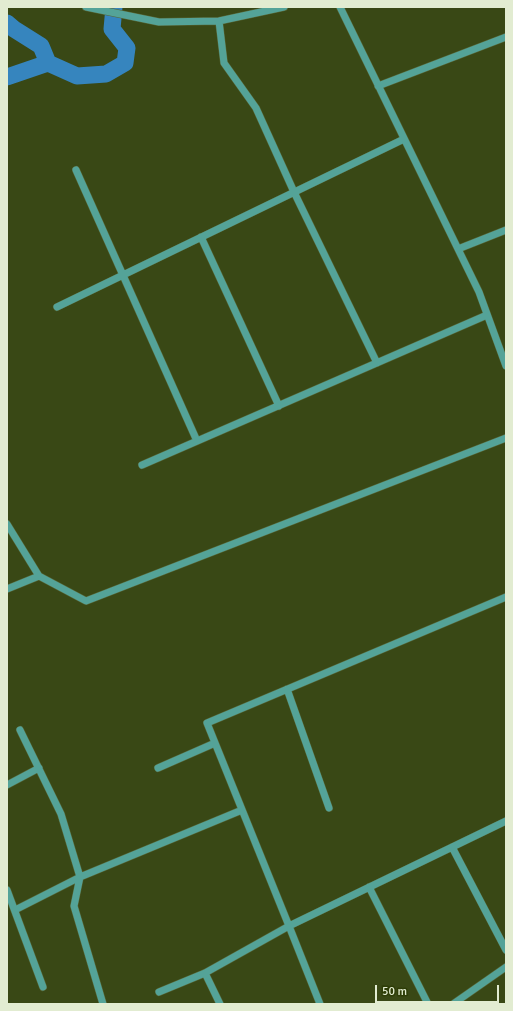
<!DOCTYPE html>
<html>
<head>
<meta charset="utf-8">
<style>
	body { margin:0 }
	#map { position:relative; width:513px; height:1011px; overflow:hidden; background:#394815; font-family:Signika,sans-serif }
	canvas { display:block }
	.frame { position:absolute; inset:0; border:8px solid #e2ecd1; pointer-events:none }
	.scale { position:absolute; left:375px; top:985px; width:124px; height:18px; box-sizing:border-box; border:2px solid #e2ecd1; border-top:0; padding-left:5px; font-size:12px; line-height:14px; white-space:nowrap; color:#e2ecd1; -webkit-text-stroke:3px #2e3d07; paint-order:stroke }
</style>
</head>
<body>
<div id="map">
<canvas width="513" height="1011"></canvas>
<div class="frame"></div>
<div class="scale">50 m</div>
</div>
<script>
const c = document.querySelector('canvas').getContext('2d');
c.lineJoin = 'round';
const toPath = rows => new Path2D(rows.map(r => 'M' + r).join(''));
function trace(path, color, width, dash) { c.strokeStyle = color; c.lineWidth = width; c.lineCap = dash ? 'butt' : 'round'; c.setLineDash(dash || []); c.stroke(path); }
trace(toPath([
	[7,23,14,29,41,46,48,63,77,76,106,74,125,63,127,48,112,29,114,7],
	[7,77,48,63]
]), '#3685be', 17);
const minor = toPath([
	[86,7,159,22,219,21,284,7],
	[340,7,479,292,506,366],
	[219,21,224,63,256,108,294,192,377,363],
	[378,86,506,37],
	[76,170,197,441],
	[201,237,279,406],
	[458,249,506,230],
	[57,307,404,139],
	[142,465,487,315],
	[7,524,39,576],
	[7,589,39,576,86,601,506,438],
	[506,597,207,723,289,926,506,821],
	[287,689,329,808],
	[20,730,61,814,80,877,242,810],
	[158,768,215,743],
	[7,785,39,768],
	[452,847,506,950],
	[80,877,74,906,103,1004],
	[369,887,428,1004],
	[7,890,43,987],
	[15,910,80,877],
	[205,973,220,1004],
	[159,992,205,973,289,926,320,1004],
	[453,1004,506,967]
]);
trace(minor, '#576637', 8);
trace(minor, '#54a398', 7);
</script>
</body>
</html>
